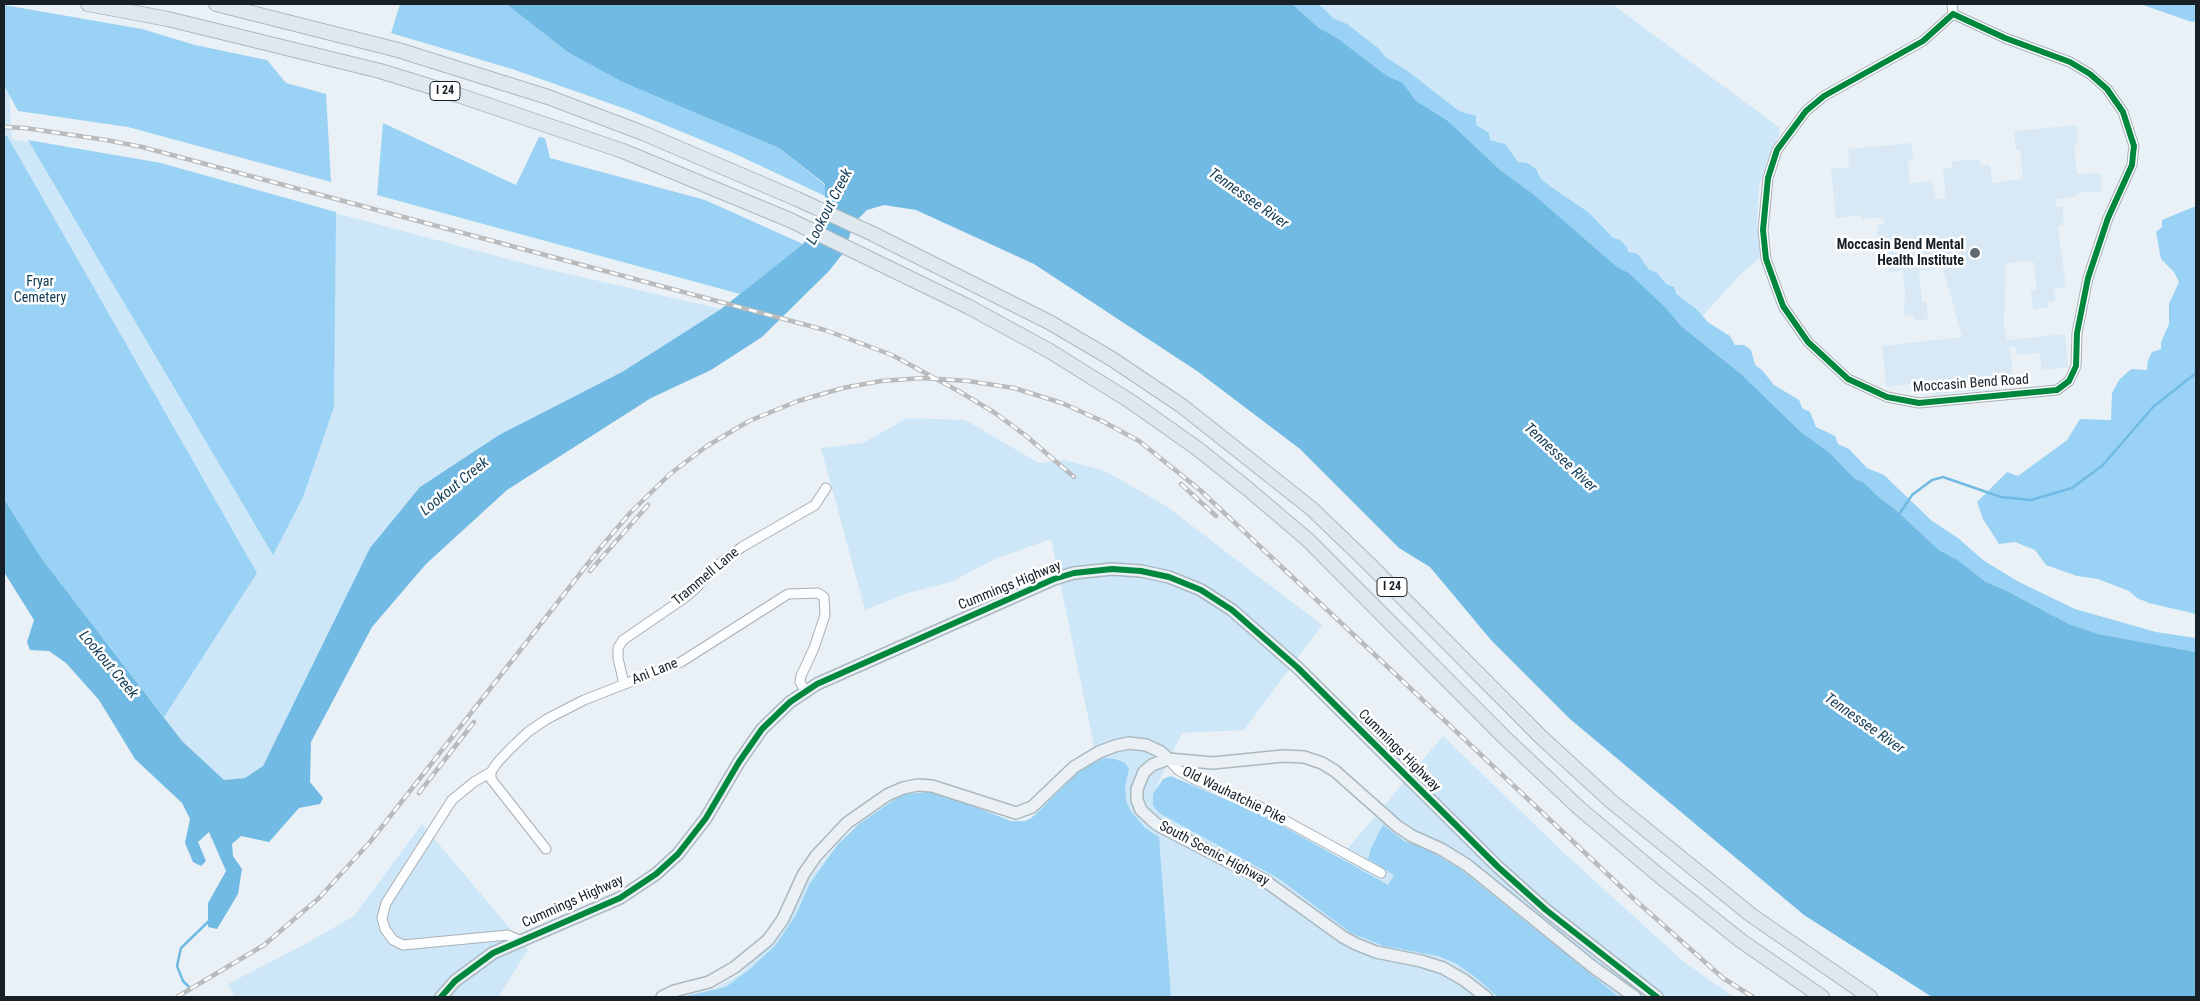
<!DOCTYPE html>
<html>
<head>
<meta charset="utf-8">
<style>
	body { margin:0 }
	#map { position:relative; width:2200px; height:1001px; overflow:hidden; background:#e9f1f6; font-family:"Roboto Condensed",sans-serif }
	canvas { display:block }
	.frame { position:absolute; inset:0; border:5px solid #162026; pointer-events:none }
</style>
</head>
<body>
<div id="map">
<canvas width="2200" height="1001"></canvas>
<div class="frame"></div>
</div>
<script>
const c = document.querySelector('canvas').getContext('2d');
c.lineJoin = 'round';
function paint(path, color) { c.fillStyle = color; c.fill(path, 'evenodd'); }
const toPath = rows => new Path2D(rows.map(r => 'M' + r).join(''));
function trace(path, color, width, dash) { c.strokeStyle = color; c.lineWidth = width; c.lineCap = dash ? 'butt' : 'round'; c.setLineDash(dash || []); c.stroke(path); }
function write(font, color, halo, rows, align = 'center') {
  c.font = font + ' "Roboto Condensed",sans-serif'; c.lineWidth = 5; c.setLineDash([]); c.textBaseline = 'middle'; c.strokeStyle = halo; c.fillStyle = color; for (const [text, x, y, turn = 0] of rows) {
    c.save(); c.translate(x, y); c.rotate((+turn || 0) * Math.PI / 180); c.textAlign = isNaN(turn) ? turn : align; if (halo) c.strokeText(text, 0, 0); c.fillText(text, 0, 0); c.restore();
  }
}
paint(toPath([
	[2077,125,2078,144,2074,145,2077,174,2101,173,2102,191,2076,193,2075,197,2055,199,2056,207,2062,206,2064,225,2058,226,2066,287,2054,289,2055,301,2048,302,2049,308,2033,309,2031,290,2037,289,2033,261,2006,263,2004,325,2007,340,2065,334,2068,367,2042,370,2040,353,2017,355,2016,347,2010,347,2014,387,1933,395,1931,382,1886,387,1882,346,1962,337,1943,268,1919,271,1922,302,1926,301,1928,319,1914,321,1913,315,1905,316,1903,303,1906,302,1903,271,1889,272,1885,243,1878,243,1877,225,1884,224,1883,217,1862,219,1862,215,1836,218,1831,169,1850,167,1848,149,1912,143,1913,160,1908,161,1910,183,1932,181,1935,199,1946,198,1943,169,1952,168,1952,161,1980,159,1981,166,1990,165,1992,183,2023,179,2020,150,2016,150,2014,131]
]), '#d8e9f5');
paint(toPath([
	[1292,4,1612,4,1780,128,1779,135,1771,150,1759,187,1757,226,1760,257,1740,275,1688,332],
	[4,6,12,139,159,166,538,267,721,309,622,372,499,435,420,487,263,766,245,778,224,780,182,741,42,559,4,499],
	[907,418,965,420,1039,463,1065,460,1105,471,1166,506,1322,625,1244,730,1182,733,1157,786,1321,880,1443,736,1563,852,1684,962,1734,997,681,997,714,989,740,974,763,952,783,930,806,884,819,866,834,849,853,833,1028,823,1096,769,1093,741,1051,539,997,558,951,582,908,593,865,610,821,448,863,443],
	[422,824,528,950,498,997,235,997,228,984,305,944,354,916]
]), '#cde7f8');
paint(toPath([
	[400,4,506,4,569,53,622,82,779,148,825,185,825,196,731,152,626,109,512,69,391,33],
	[1292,4,1316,4,1322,7,1333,18,1347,24,1378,48,1385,57,1409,72,1459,111,1476,116,1476,125,1489,133,1490,140,1505,144,1518,162,1527,163,1536,169,1541,179,1551,187,1588,212,1613,238,1620,240,1627,247,1628,252,1638,254,1649,270,1656,272,1666,284,1674,287,1676,294,1695,308,1709,323,1730,336,1735,345,1744,345,1751,350,1755,365,1762,370,1774,385,1799,400,1802,408,1810,412,1816,427,1835,436,1838,444,1849,449,1867,468,1884,475,1932,521,1958,538,1983,560,2017,581,2075,609,2156,632,2196,638,2196,652,2098,634,2069,624,2005,590,1986,582,1958,560,1939,550,1895,509,1881,499,1863,482,1854,478,1830,453,1801,432,1740,373,1681,326,1666,308,1629,273,1617,267,1533,194,1500,170,1448,121,1415,100,1403,83,1387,76,1337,38,1319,28],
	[2140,4,2196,4,2196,21,2192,22],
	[4,5,142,29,195,45,267,60,286,83,326,94,331,182,128,127,18,111,4,85],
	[383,123,516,185,539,137,545,138,550,158,705,200,803,244,740,294,377,195],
	[4,136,7,136,257,573,164,717,42,559,4,499],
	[28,140,161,163,336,212,334,407,303,497,273,555],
	[2196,206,2196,614,2149,603,2137,598,2129,591,2098,579,2077,576,2046,565,2035,550,2015,542,1999,544,1983,519,1977,502,2007,472,2018,476,2067,440,2080,419,2111,420,2112,393,2119,380,2131,369,2147,370,2148,360,2152,352,2161,349,2161,342,2169,324,2169,304,2179,282,2174,272,2161,259,2156,232,2162,227,2162,220],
	[1104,758,1115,759,1125,763,1129,769,1125,786,1126,800,1130,810,1145,828,1159,837,1171,997,682,997,726,987,751,968,776,945,797,913,809,885,838,844,859,824,892,801,905,794,928,792,945,795,1011,821,1025,821,1031,818,1039,811,1082,768],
	[1171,776,1265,816,1388,885,1394,875,1368,859,1371,848,1383,825,1404,841,1428,850,1460,869,1619,997,1498,997,1474,976,1455,963,1438,956,1384,946,1351,933,1278,878,1159,813,1153,805,1153,794,1163,779]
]), '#99d2f4');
paint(toPath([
	[506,4,1292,4,1319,28,1337,38,1387,76,1403,83,1415,100,1448,121,1500,170,1533,194,1617,267,1629,273,1666,308,1681,326,1740,373,1801,432,1830,453,1854,478,1863,482,1881,499,1895,509,1939,550,1958,560,1986,582,2005,590,2069,624,2098,634,2196,652,2196,997,1932,997,1804,915,1570,719,1491,640,1430,567,1399,548,1300,449,1197,371,1034,264,916,210,884,205,867,210,854,223,844,252,829,271,762,337,711,370,651,398,507,490,426,564,372,627,311,742,310,782,323,798,320,804,299,808,269,842,241,836,232,844,233,856,242,869,238,894,217,929,208,927,208,903,226,871,209,832,198,842,206,861,201,866,193,862,185,843,190,819,182,803,135,759,99,700,66,663,49,651,30,650,27,642,34,620,4,572,4,499,42,559,182,741,224,780,245,778,263,766,370,548,420,487,499,435,622,372,721,309,803,244,825,213,825,184,779,148,622,82,569,53]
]), '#71bae3');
trace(toPath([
	[1898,516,1912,495,1932,480,1943,477,2001,497,2031,500,2072,488,2103,465,2153,407,2196,373],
	[191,989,183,981,177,966,181,948,209,921,211,922],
	[198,997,199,997]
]), '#71bae3', 2.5);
const minor = toPath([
	[1952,4,1953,14],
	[1953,14,2005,38,2070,62,2090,74,2107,89,2123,112,2134,146,2133,154,2132,165,2108,218,2088,278,2077,333,2076,366,2069,381,2057,390,1919,403,1887,397,1848,379,1808,342,1783,306,1766,259,1763,230,1768,178,1777,150,1806,111,1824,96,1923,41,1953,14],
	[624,684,618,658,618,648,623,640,683,599,694,590,714,568,742,547,815,505,826,488],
	[1168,759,1178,770,1194,779,1255,804,1381,873],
	[491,772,474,782,452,800,386,903,382,918,385,929,393,940,403,945,508,935,519,940],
	[546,849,491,779,491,772,497,763,510,749,528,732,547,719,584,700,681,662,788,594,818,593,824,597,825,615,814,648,801,676,800,682,806,692]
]);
const major = toPath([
	[441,997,455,981,493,953,620,898,656,874,678,854,706,818,739,762,762,729,790,702,817,684,1054,579,1074,573,1112,569,1141,571,1169,577,1201,590,1232,610,1298,668,1498,867,1546,910,1657,997],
	[662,997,674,991,709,982,735,967,768,940,783,919,803,875,816,856,847,823,887,795,903,788,918,785,932,786,1016,813,1032,807,1074,767,1099,752,1115,746,1129,743,1146,745,1161,752,1168,759],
	[1486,997,1464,980,1443,968,1421,961,1376,952,1356,944,1343,937,1264,880,1156,824,1141,810,1137,800,1137,789,1144,772,1152,765,1168,759,1213,763,1283,756,1304,757,1322,763,1335,771,1397,826,1412,836,1441,849,1467,865,1593,967,1635,997]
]);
const highway = toPath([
	[88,4,168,19,380,71,458,95,623,151,790,220,969,307,1048,350,1130,401,1198,449,1248,489,1308,540,1504,737,1578,807,1656,873,1740,940,1822,997],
	[216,4,398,50,449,66,548,97,643,133,797,199,873,234,1049,322,1112,359,1182,406,1312,509,1369,564,1542,738,1612,802,1751,915,1870,997]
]);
trace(minor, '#a8b0b5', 11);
trace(major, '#aab8c0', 14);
trace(highway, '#aab8c0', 16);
trace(minor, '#fcfdfe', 9);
trace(major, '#eaf0f4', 11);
trace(highway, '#dfe8ee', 14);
const rail = toPath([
	[4,127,25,128,106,140,142,147,825,330,892,355,962,393,995,413,1025,435,1074,477],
	[1181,484,1216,516],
	[590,571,648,505],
	[419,793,474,722],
	[177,997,264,945,319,898,370,842,601,547,630,513,670,474,707,446,749,421,798,401,843,388,881,381,923,378,968,381,1014,388,1062,403,1102,421,1139,441,1200,490,1634,899,1723,978,1753,997]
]);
trace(rail, '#b9bbbd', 4.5);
trace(rail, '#fff', 2.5, [8]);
trace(toPath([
	[1953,14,2005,38,2070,62,2090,74,2107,89,2123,112,2134,146,2133,154,2132,165,2108,218,2088,278,2077,333,2076,366,2069,381,2057,390,1919,403,1887,397,1848,379,1808,342,1783,306,1766,259,1763,230,1768,178,1777,150,1806,111,1824,96,1923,41,1953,14],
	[441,997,455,981,493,953,620,898,656,874,678,854,706,818,739,762,762,729,790,702,817,684,1054,579,1074,573,1112,569,1141,571,1169,577,1201,590,1232,610,1298,668,1498,867,1546,910,1657,997]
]), '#00873e', 6);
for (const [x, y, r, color] of [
	[1975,253,6,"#60696f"]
]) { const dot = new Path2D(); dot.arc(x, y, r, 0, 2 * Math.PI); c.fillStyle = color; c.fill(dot); trace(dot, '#fff', 2); }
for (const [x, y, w] of [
	[445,91,30],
	[1392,587,30]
]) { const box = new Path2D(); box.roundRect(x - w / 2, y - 9.5, w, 19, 4); c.fillStyle = '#fff'; c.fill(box); trace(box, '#162026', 1); }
write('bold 12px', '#162026', null, [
	["I 24",445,91],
	["I 24",1392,587]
]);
write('bold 14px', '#162026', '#fff', [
	["Moccasin Bend Mental",1964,245],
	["Health Institute",1964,261]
], 'right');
write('14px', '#0d384f', '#fff', [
	["Fryar",40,282],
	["Cemetery",40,298]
]);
write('14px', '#162026', '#fff', [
	["Moccasin Bend Road",1971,384,-4],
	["Trammell Lane",706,577,-40],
	["Cummings Highway",1010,586,-22],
	["Ani Lane",655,672,-22],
	["Cummings Highway",1399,751,45],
	["Old Wauhatchie Pike",1234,796,26],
	["South Scenic Highway",1214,854,28],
	["Cummings Highway",573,902,-24]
]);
write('italic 15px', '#174159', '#fff', [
	["Tennessee River",1248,199,35],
	["Lookout Creek",830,207,-63],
	["Tennessee River",1560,458,43],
	["Lookout Creek",455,487,-39],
	["Lookout Creek",108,665,50],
	["Tennessee River",1864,724,35]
]);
</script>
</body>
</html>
